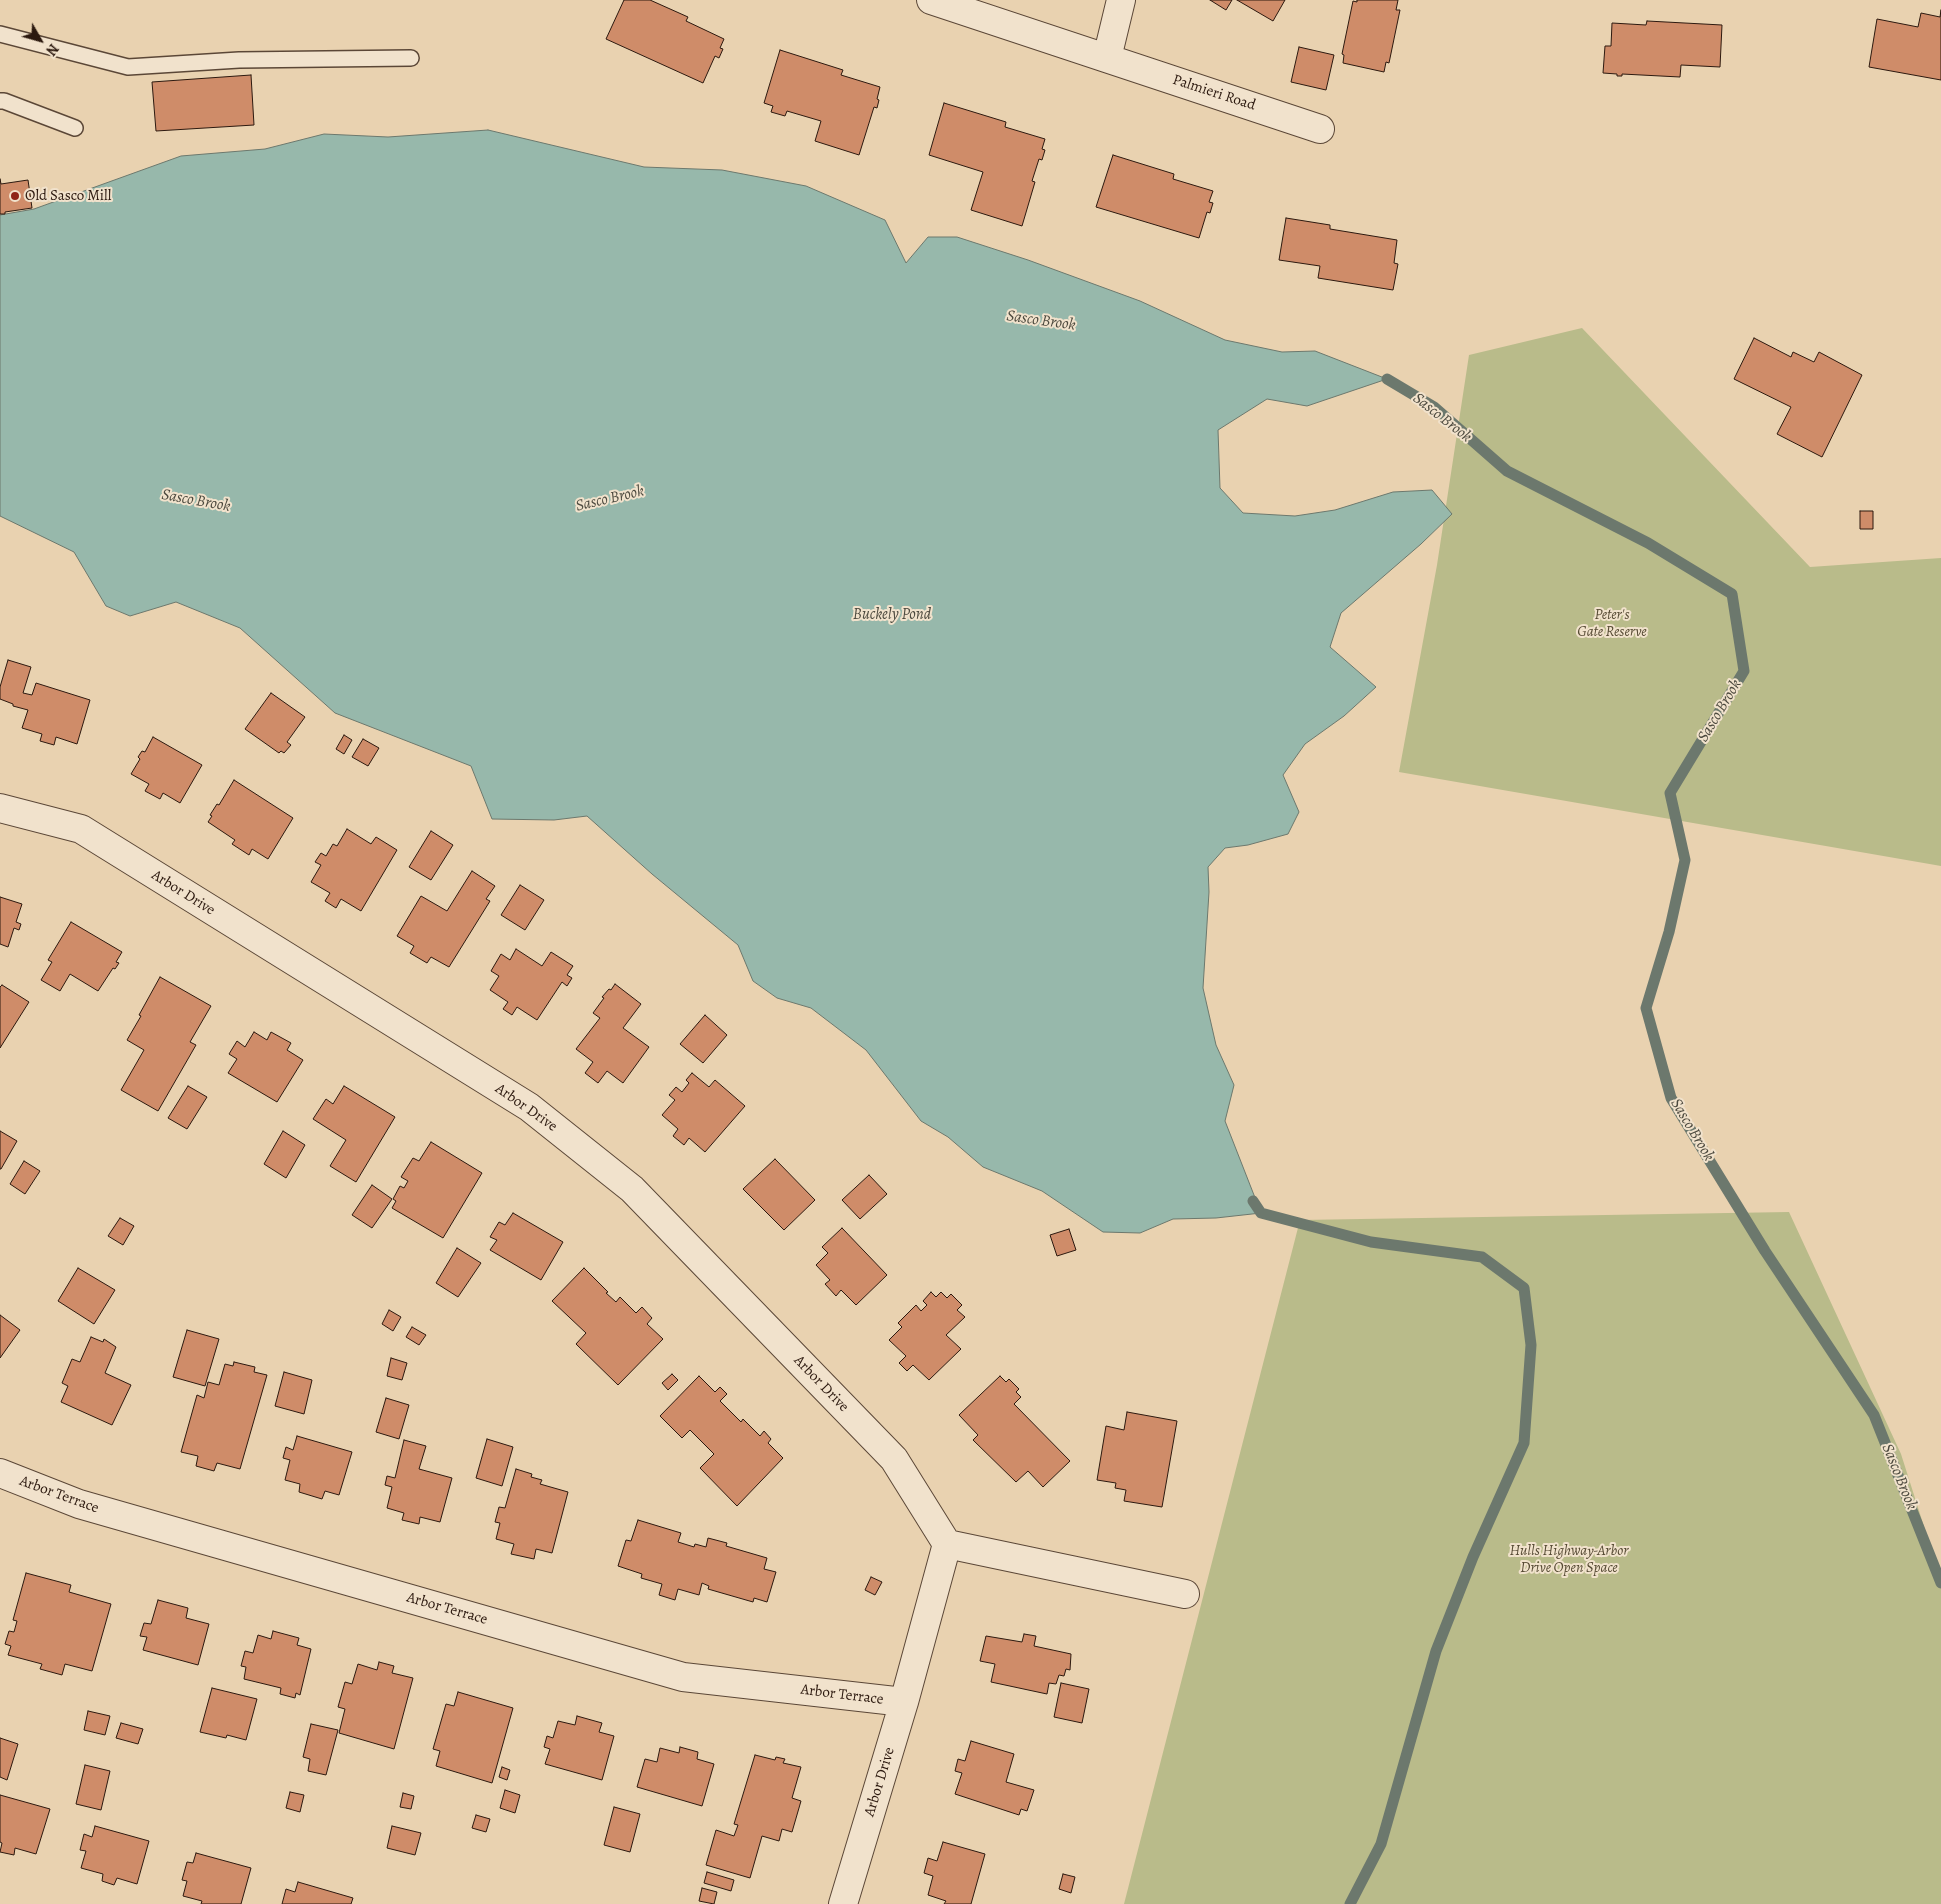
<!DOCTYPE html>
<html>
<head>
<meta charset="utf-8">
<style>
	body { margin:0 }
	#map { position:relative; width:1941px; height:1904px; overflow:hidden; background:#e9d2b0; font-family:Alegreya,serif }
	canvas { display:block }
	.north { position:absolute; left:15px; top:15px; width:50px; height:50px; -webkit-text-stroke:4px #f1e2cc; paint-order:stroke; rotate:128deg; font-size:14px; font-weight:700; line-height:20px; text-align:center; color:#2c190f }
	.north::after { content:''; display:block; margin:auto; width:18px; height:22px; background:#2c190f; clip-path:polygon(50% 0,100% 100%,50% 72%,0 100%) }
</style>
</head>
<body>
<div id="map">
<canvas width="1941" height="1904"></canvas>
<div class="north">N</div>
</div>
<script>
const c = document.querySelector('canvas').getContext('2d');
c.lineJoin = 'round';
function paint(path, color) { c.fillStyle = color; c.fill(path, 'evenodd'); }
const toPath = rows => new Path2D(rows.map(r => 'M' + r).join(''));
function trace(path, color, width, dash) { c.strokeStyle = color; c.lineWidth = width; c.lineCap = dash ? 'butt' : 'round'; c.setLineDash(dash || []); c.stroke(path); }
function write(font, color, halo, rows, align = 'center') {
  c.font = font + ' Alegreya,serif'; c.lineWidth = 4; c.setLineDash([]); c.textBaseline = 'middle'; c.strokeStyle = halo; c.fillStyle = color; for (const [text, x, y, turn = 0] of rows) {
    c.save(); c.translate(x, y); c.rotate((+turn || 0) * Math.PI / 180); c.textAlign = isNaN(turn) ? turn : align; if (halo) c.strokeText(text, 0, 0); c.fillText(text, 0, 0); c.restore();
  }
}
paint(toPath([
	[1582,328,1810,567,1941,558,1941,866,1399,772,1437,565,1469,355],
	[1789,1212,1901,1454,1941,1580,1941,1904,1124,1904,1300,1220]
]), '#b9bb8a');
const water = toPath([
	[488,130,644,167,722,170,806,186,885,220,906,263,928,237,957,237,1028,260,1140,301,1225,340,1282,352,1315,351,1387,379,1307,406,1267,399,1218,430,1220,488,1243,513,1295,516,1335,510,1393,492,1432,490,1452,514,1421,544,1341,613,1330,647,1376,687,1344,716,1305,744,1283,775,1299,812,1288,834,1248,845,1225,848,1208,867,1209,892,1203,988,1216,1045,1234,1085,1225,1121,1261,1213,1216,1218,1173,1219,1140,1233,1103,1232,1042,1191,983,1167,948,1137,921,1121,866,1050,811,1008,777,998,753,981,738,945,652,874,587,816,554,820,492,819,471,766,335,713,240,628,176,602,130,616,106,606,74,552,0,516,0,215,34,209,181,156,265,149,324,134,388,137,488,130]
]);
paint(water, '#97b8ab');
trace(water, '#6c786d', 1);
trace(toPath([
	[1387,379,1434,407,1507,471,1648,543,1732,594,1744,671,1670,793,1685,860,1669,932,1646,1008,1671,1098,1765,1251,1874,1415,1941,1583],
	[1253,1201,1261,1213,1371,1242,1482,1257,1524,1288,1531,1345,1524,1443,1473,1557,1436,1651,1381,1844,1350,1904]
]), '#6c786d', 11);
const building = toPath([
	[624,0,650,0,688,17,686,21,724,39,720,48,723,49,719,58,715,56,703,83,606,39,624,0],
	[1210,0,1232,0,1226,10,1210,0],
	[1237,0,1285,0,1273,21,1237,0],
	[1357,0,1398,0,1396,10,1400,10,1389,63,1386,62,1384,72,1343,63,1344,55,1342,54,1353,1,1357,2,1357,0],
	[1941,10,1941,80,1869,67,1877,19,1918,27,1921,13,1940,17,1941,10],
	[1647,21,1722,25,1720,67,1681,65,1680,77,1622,74,1622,76,1617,76,1617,74,1603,73,1605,46,1611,46,1612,23,1646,25,1647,21],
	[1299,47,1334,55,1326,90,1291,82,1299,47],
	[780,50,843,70,841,75,880,87,877,99,879,100,877,108,874,107,859,155,815,141,821,121,787,111,785,116,771,112,773,106,764,103,780,50],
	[251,75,254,125,156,131,152,82,251,75],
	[944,103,1006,122,1005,127,1045,139,1042,149,1045,150,1042,160,1039,159,1032,181,1035,182,1022,226,971,210,983,172,929,155,944,103],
	[1113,155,1174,174,1173,179,1213,191,1209,202,1213,203,1210,213,1207,212,1199,238,1096,207,1113,155],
	[0,179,1,184,28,180,32,208,5,212,5,214,0,214,0,179],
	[1286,218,1330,225,1330,229,1397,240,1394,263,1398,264,1393,290,1318,278,1320,266,1279,260,1286,218],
	[1754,338,1791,357,1793,352,1814,362,1819,352,1862,375,1822,457,1777,434,1791,407,1734,379,1754,338],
	[1860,511,1873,511,1873,529,1860,529,1860,511],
	[8,660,31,667,23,693,32,695,36,683,90,700,77,744,56,737,54,745,40,741,42,734,22,728,28,710,13,706,13,704,0,699,0,687,8,660],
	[271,693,305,717,287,742,291,745,284,753,281,751,279,753,245,729,271,693],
	[344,735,352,740,344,754,336,749,344,735],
	[153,737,202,765,180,803,163,793,160,799,145,791,149,784,131,774,140,759,138,757,142,751,145,752,153,737],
	[363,739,379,748,368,766,352,757,363,739],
	[234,780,293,818,268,859,252,849,249,855,232,844,235,840,208,822,212,816,210,815,217,804,219,805,234,780],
	[347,829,371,844,376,837,397,850,361,911,341,899,336,908,325,901,330,893,311,882,321,865,315,862,321,853,326,856,333,844,337,846,347,829],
	[431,831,453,845,431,880,409,867,431,831],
	[472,871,495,886,486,899,490,901,449,967,431,957,427,963,410,953,414,946,397,936,421,896,447,911,472,871],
	[520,885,544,900,525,930,501,915,520,885],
	[0,897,22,904,16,922,21,924,19,930,14,928,8,947,0,944,0,897],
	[71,922,122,952,116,962,119,963,115,969,113,968,98,991,70,974,60,991,41,980,52,962,48,960,71,922],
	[516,949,542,966,551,952,573,966,567,975,572,978,567,986,562,982,537,1020,517,1007,512,1015,503,1009,508,1002,490,990,499,976,491,971,501,954,510,960,516,949],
	[160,977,211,1006,190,1042,196,1045,158,1111,121,1090,144,1050,127,1040,141,1016,139,1015,160,977],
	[615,984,641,1004,623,1028,649,1047,623,1083,607,1071,598,1083,585,1073,593,1062,576,1049,600,1018,593,1013,604,998,602,997,609,989,611,990,615,984],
	[2,985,29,1002,0,1048,0,987,2,985],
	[705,1015,727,1035,703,1063,680,1044,705,1015],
	[254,1032,267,1040,271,1032,291,1043,287,1050,303,1060,277,1102,228,1073,237,1059,229,1054,237,1041,245,1047,254,1032],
	[692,1073,709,1087,715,1080,745,1106,705,1152,689,1138,684,1145,673,1136,678,1129,662,1115,675,1100,669,1095,676,1087,682,1092,689,1083,686,1080,692,1073],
	[188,1086,207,1097,187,1129,168,1118,188,1086],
	[344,1086,395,1117,356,1182,330,1166,346,1140,313,1119,326,1099,333,1104,344,1086],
	[0,1131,17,1141,1,1169,0,1169,0,1131],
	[283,1131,305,1145,286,1178,264,1164,283,1131],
	[431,1142,482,1173,443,1238,392,1208,396,1201,393,1199,400,1186,404,1188,408,1181,401,1177,413,1158,419,1161,431,1142],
	[775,1159,815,1200,784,1230,743,1189,775,1159],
	[24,1161,40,1171,25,1194,10,1184,24,1161],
	[869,1175,887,1194,860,1219,842,1200,869,1175],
	[372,1185,392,1199,372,1228,352,1215,372,1185],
	[513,1213,563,1242,541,1280,490,1250,497,1240,490,1237,499,1222,505,1225,513,1213],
	[120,1218,134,1226,123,1245,108,1236,120,1218],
	[842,1228,887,1275,856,1305,841,1290,836,1296,825,1284,830,1280,816,1265,828,1253,822,1247,842,1228],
	[1069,1229,1076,1250,1057,1256,1050,1235,1069,1229],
	[457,1248,481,1263,458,1297,436,1283,457,1248],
	[78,1268,115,1290,94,1324,58,1301,78,1268],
	[584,1268,608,1292,606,1293,616,1302,620,1297,636,1313,642,1307,652,1318,647,1324,663,1339,618,1385,576,1344,586,1333,552,1301,584,1268],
	[931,1292,936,1297,941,1292,947,1298,951,1294,962,1305,957,1310,965,1317,946,1335,961,1349,929,1380,913,1365,907,1371,899,1363,906,1356,889,1340,902,1327,898,1323,916,1305,921,1311,927,1305,923,1301,931,1292],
	[389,1310,401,1317,393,1331,382,1324,389,1310],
	[0,1315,20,1330,0,1358,0,1315],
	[412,1327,426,1335,419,1345,406,1337,412,1327],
	[187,1330,219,1339,205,1386,173,1377,187,1330],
	[91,1337,103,1342,104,1339,116,1347,105,1373,131,1385,112,1425,61,1402,68,1386,62,1383,72,1359,80,1362,91,1337],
	[391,1358,407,1363,402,1380,387,1376,391,1358],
	[234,1362,255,1367,254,1372,267,1375,240,1469,217,1463,214,1471,196,1466,198,1456,181,1452,197,1395,204,1398,208,1382,219,1385,225,1364,233,1366,234,1362],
	[284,1372,312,1380,304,1414,275,1406,284,1372],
	[672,1374,678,1380,668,1390,662,1383,672,1374],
	[699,1376,715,1392,720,1387,727,1394,720,1401,741,1422,743,1419,760,1436,764,1431,771,1439,768,1443,783,1458,737,1506,700,1468,714,1454,690,1430,682,1438,660,1416,699,1376],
	[1000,1376,1006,1382,1009,1379,1019,1389,1016,1392,1021,1397,1014,1404,1070,1461,1043,1487,1028,1471,1016,1482,973,1440,978,1435,959,1415,1000,1376],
	[386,1398,409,1405,399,1439,376,1432,386,1398],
	[1127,1412,1177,1421,1162,1507,1124,1501,1126,1490,1115,1488,1116,1483,1097,1480,1106,1426,1124,1430,1127,1412],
	[297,1436,352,1452,339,1495,325,1491,322,1499,299,1492,300,1484,285,1480,290,1460,283,1458,286,1447,293,1450,297,1436],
	[487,1439,513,1447,502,1486,476,1478,487,1439],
	[404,1440,426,1446,419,1469,452,1478,440,1522,420,1517,419,1524,402,1520,404,1513,387,1508,392,1487,385,1485,387,1476,395,1478,404,1440],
	[516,1469,532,1474,531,1477,542,1480,540,1484,568,1492,552,1553,536,1549,534,1559,511,1554,514,1544,496,1539,500,1523,495,1522,499,1507,505,1508,516,1469],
	[638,1520,681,1533,678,1542,694,1547,695,1544,706,1547,708,1538,727,1543,726,1546,767,1558,764,1569,776,1572,767,1602,754,1598,753,1602,708,1589,709,1586,702,1583,699,1595,678,1589,675,1600,659,1595,662,1584,641,1578,642,1574,618,1566,626,1540,631,1541,638,1520],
	[26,1573,71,1585,69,1592,111,1604,92,1671,65,1664,62,1675,40,1669,42,1664,8,1655,11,1646,5,1644,9,1631,14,1632,17,1621,13,1620,26,1573],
	[871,1577,882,1582,875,1595,865,1590,871,1577],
	[158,1600,188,1608,186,1618,209,1624,198,1665,143,1650,147,1637,140,1636,144,1623,151,1624,158,1600],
	[273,1631,299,1638,297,1645,311,1649,300,1695,296,1693,295,1698,280,1694,281,1688,244,1679,246,1667,241,1666,245,1651,253,1653,258,1635,271,1639,273,1631],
	[1024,1634,1036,1636,1034,1646,1071,1654,1070,1670,1066,1669,1064,1676,1059,1675,1056,1684,1049,1683,1047,1694,991,1682,995,1664,980,1661,986,1636,1022,1642,1024,1634],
	[379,1662,394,1666,392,1673,413,1678,394,1749,339,1733,345,1709,338,1707,345,1682,352,1684,358,1664,377,1670,379,1662],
	[1061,1683,1089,1689,1082,1723,1054,1717,1061,1683],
	[212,1688,257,1699,246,1740,227,1735,226,1738,200,1732,212,1688],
	[458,1692,513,1708,492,1783,436,1766,440,1751,433,1749,446,1704,454,1706,458,1692],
	[88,1711,110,1716,105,1735,84,1730,88,1711],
	[577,1716,602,1723,599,1732,614,1736,602,1780,545,1764,550,1749,544,1747,547,1736,553,1738,558,1721,575,1725,577,1716],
	[121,1723,143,1729,138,1744,116,1738,121,1723],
	[311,1724,338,1730,326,1775,308,1771,310,1759,303,1757,311,1724],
	[0,1738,18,1744,7,1780,0,1777,0,1738],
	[971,1741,1014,1754,1006,1782,1034,1790,1027,1811,1021,1809,1019,1815,955,1794,962,1773,955,1771,958,1759,965,1761,971,1741],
	[680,1747,698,1752,697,1759,714,1764,702,1806,637,1787,645,1759,657,1762,660,1748,679,1753,680,1747],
	[755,1755,775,1760,776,1757,785,1759,783,1763,801,1767,792,1798,801,1801,792,1832,782,1829,779,1841,762,1836,750,1878,706,1865,716,1830,734,1836,738,1825,734,1824,755,1755],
	[85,1765,110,1771,101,1810,76,1804,85,1765],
	[502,1767,510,1770,507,1780,499,1777,502,1767],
	[505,1790,520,1795,515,1813,500,1808,505,1790],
	[290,1792,304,1795,300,1812,286,1808,290,1792],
	[403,1793,414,1796,411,1809,400,1807,403,1793],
	[0,1795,50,1809,36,1854,15,1848,14,1855,0,1852,2,1843,0,1842,0,1795],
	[614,1807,640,1814,630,1852,604,1845,614,1807],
	[476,1815,490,1819,486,1832,472,1828,476,1815],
	[95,1826,149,1841,137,1884,117,1878,114,1885,102,1881,103,1874,81,1868,86,1851,80,1850,84,1834,92,1837,95,1826],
	[392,1826,421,1833,415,1855,387,1848,392,1826],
	[943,1842,985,1854,971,1904,944,1904,946,1901,928,1895,933,1876,924,1873,928,1858,937,1861,943,1842],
	[196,1853,251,1868,241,1904,201,1904,202,1901,183,1896,187,1881,182,1880,187,1862,193,1863,196,1853],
	[707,1872,734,1880,731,1891,704,1883,707,1872],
	[1063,1874,1075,1877,1071,1893,1059,1889,1063,1874],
	[298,1882,353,1898,351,1904,282,1904,286,1889,295,1892,298,1882],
	[702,1888,717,1892,714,1904,699,1901,702,1888]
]);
paint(building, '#cf8c69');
trace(building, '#2c190f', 1);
const service = toPath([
	[0,34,128,67,239,60,411,58],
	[0,101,4,101,75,128]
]);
const minor = toPath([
	[931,0,1320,129],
	[1107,58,1121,0],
	[0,808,81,829,529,1107,632,1189,894,1459,947,1544],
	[0,1473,79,1504,683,1677,904,1702],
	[843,1904,904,1702,947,1544,1185,1594]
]);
trace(service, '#5b4737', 18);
trace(minor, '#5b4737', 30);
trace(service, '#f1e2cc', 15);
trace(minor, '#f1e2cc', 28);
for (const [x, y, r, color] of [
	[15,196,5,"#8f2418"]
]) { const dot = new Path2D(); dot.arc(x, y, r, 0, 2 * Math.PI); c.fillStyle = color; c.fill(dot); trace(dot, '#f1e2cc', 2); }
write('15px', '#2c190f', '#f1e2cc', [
	["Palmieri Road",1214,93,18],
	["Arbor Drive",183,893,32],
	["Arbor Drive",526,1108,35],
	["Arbor Drive",821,1384,46],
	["Arbor Terrace",59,1495,20],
	["Arbor Terrace",447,1609,16],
	["Arbor Terrace",842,1695,7],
	["Arbor Drive",880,1782,-73]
]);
write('15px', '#2c190f', '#f1e2cc', [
	["Old Sasco Mill",25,196]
], 'left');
write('italic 15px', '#564a34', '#f1e2cc', [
	["Peter's",1612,615],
	["Gate Reserve",1612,632],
	["Hulls Highway-Arbor",1569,1551],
	["Drive Open Space",1569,1568]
]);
write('italic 16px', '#4c493e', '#f1e2cc', [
	["Sasco Brook",1041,321,8],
	["Sasco Brook",1442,418,38],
	["Sasco Brook",610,499,-13],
	["Sasco Brook",196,501,10],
	["Buckely Pond",892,615],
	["Sasco Brook",1720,711,-59],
	["Sasco Brook",1692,1130,59],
	["Sasco Brook",1899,1477,68]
]);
</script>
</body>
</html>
